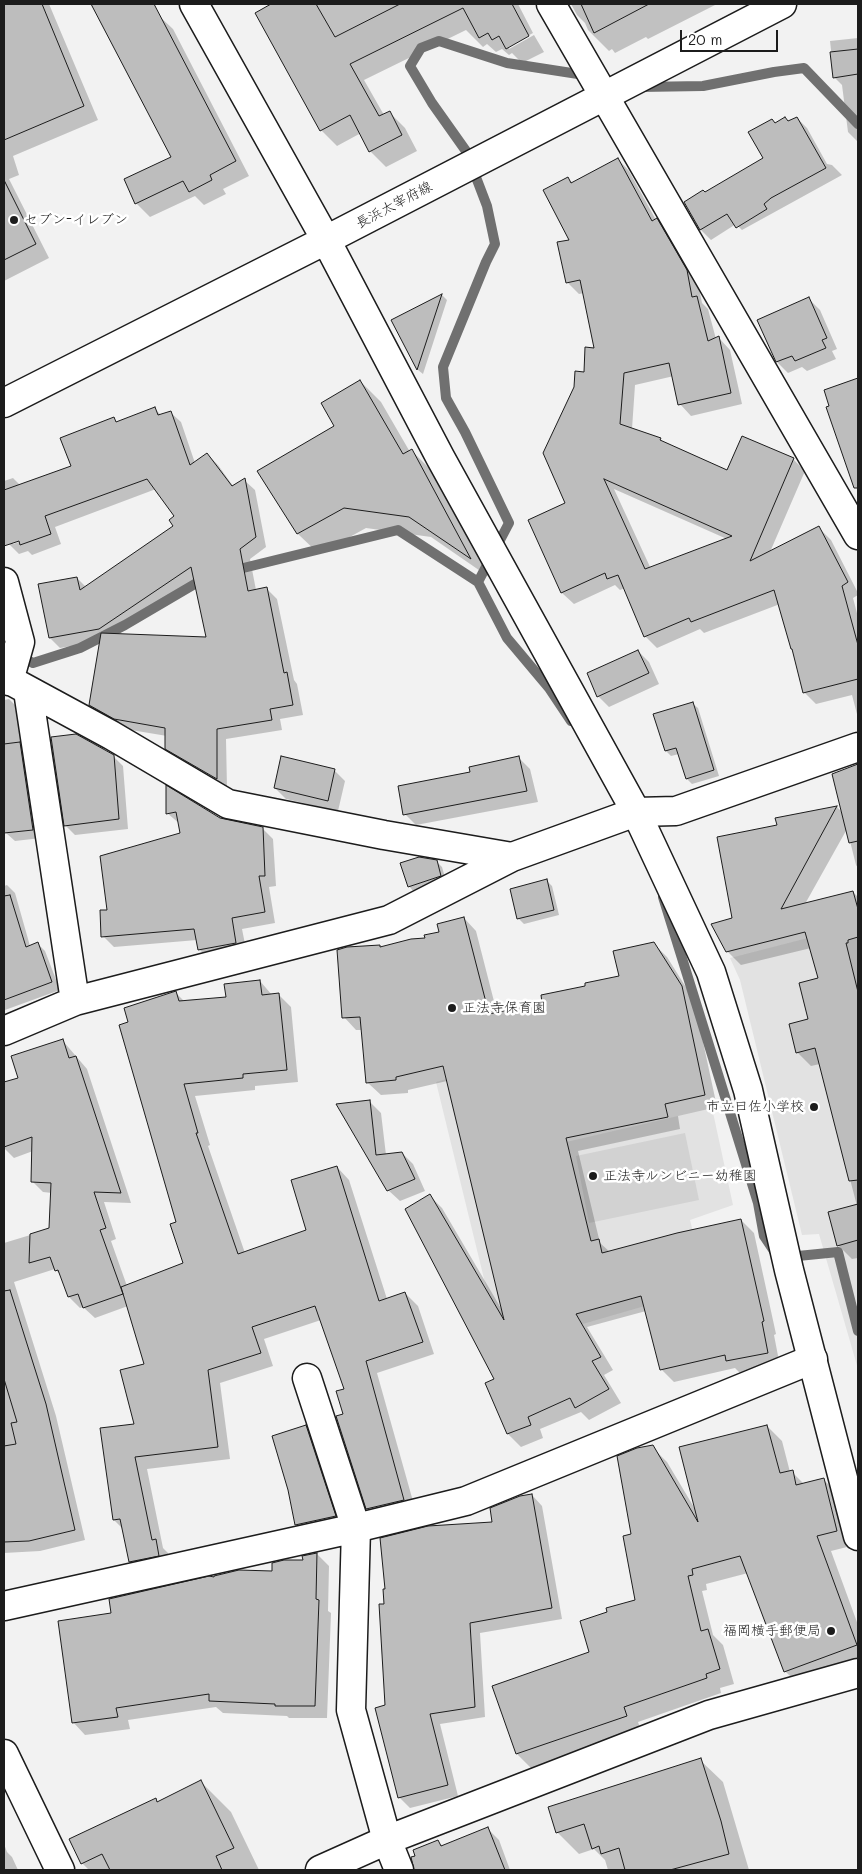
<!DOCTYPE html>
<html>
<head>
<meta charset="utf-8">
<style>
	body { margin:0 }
	#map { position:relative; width:862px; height:1874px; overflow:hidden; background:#f2f2f2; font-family:Mali,sans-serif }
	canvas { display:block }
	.frame { position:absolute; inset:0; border:5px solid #1c1c1c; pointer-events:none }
	.scale { position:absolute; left:680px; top:30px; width:98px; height:22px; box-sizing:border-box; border:2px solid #1c1c1c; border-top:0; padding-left:6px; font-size:15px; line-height:18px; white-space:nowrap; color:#1c1c1c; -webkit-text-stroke:4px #fff; paint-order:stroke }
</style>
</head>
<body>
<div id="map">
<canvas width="862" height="1874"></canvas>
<div class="frame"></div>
<div class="scale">20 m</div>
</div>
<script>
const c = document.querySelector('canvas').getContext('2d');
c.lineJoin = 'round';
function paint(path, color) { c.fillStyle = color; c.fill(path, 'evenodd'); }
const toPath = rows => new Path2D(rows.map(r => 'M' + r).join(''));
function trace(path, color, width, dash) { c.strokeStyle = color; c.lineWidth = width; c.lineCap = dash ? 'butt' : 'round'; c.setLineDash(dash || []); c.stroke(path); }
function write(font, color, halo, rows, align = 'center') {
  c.font = font + ' Mali,"Klee One",sans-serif'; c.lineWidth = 5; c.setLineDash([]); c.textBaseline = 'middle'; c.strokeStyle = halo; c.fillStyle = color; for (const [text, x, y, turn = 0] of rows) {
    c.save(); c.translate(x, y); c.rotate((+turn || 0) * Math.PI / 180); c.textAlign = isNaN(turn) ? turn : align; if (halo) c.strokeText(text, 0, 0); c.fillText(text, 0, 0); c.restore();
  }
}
paint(toPath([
	[858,925,858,1369,819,1234,802,1235,740,980,730,958],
	[529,1054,549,1146,712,1108,733,1205,690,1220,707,1288,514,1344,487,1291,436,1082]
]), '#e2e2e2');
paint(toPath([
	[685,1133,699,1200,589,1223,576,1156]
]), '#d2d2d2');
paint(toPath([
	[4,4,49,4,98,120,13,156,19,175,9,179,49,258,4,281],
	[92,4,138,4,141,8,158,15,173,29,249,176,223,189,226,194,204,205,195,196,150,217,136,203,172,157],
	[274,4,310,4,313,7,312,4,518,4,533,33,509,46,509,49,534,35,544,52,522,63,512,53,509,55,502,49,496,52,487,44,483,47,466,30,364,80,384,115,389,112,405,128,417,151,386,167,370,151,361,133,337,146,321,130,256,13],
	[571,4,717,4,648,39,646,37,615,53,612,49,609,51,588,30,585,23,577,15],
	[858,38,858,142,848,132,842,85,834,77,830,41],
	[797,118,807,128,827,164,832,165,842,175,742,230,736,224,711,240,701,230,685,203,705,194,765,158,789,122],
	[618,159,629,171,656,220,668,231,698,283,702,303,708,309,716,339,719,338,730,350,742,404,691,416,680,404,674,376,635,385,632,429,660,439,665,444,728,472,742,438,794,460,805,471,770,552,819,528,831,540,858,593,858,595,853,598,858,617,858,718,852,695,816,704,804,692,780,604,704,633,700,629,657,648,645,636,625,588,620,590,615,585,574,604,562,593,530,521,567,504,585,373,596,349,584,293,579,294,568,283,571,240,567,178,573,183],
	[614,489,727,539,651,569],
	[442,295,447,300,423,374,418,370,393,321],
	[809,299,820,310,837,349,832,351,836,359,807,371,802,367,788,373,777,362,759,321],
	[858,380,858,477,826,391],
	[360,381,381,402,410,452,412,451,433,472,489,577,431,537,366,528,319,554,298,534,336,427],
	[155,409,161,415,170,412,181,422,195,463,207,454,218,465,233,486,244,480,255,490,266,547,250,559,256,590,266,588,277,599,294,680,297,684,303,715,280,719,282,730,226,739,227,788,177,759,167,748,167,736,125,729,101,716,91,705,101,641,60,648,50,638,77,578,86,587,175,527,176,517,156,489,55,527,61,544,32,555,28,551,19,554,9,544,4,530,4,481,13,478,20,485,72,467,113,418,118,423],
	[25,540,13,544,13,541],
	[196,581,207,638,116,635],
	[638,651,649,662,659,684,609,707,598,696],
	[9,699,18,708,41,838,15,841,6,833,4,813,4,700],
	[692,703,698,708,719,776,692,784,687,779,679,754,671,756,666,751],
	[113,756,123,766,128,829,75,835,65,825],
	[519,758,530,769,538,802,416,825,405,814,471,773],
	[858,765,858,868,856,865,847,829,805,904,853,892,858,897,858,1258,852,1259,838,1245,857,1206,820,1064,811,1066,797,1052,810,1020,820,979,811,948,741,965,727,951,733,919,778,826,777,819,837,807,843,813,833,775],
	[334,770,345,781,338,811,286,799,275,788],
	[167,788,220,819,262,828,273,839,276,886,269,887,275,923,242,929,247,954,210,960,199,949,197,940,114,947,103,936,108,911,182,834,180,824,167,813],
	[436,861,442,867,446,881,414,892,409,886],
	[547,881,552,886,559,915,524,924,519,919],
	[7,885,15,893,30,946,37,943,45,951,60,990,5,1010,4,1009,4,886],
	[464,918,476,931,497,1013,544,1004,587,987,621,977,654,944,667,957,694,1000,717,1107,678,1116,680,1129,578,1151,600,1243,610,1252,741,1220,754,1233,776,1334,774,1335,780,1366,740,1373,735,1368,674,1382,661,1369,646,1311,587,1327,613,1370,604,1375,621,1403,589,1420,581,1412,540,1429,543,1438,521,1447,508,1434,487,1384,496,1380,430,1196,442,1208,502,1310,447,1081,408,1090,408,1093,381,1095,368,1083,362,1030,356,1030,344,1017,381,948,427,939],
	[260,981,272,995,278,994,291,1007,298,1082,255,1086,255,1090,195,1096,210,1145,208,1146,245,1253,307,1231,337,1167,349,1180,387,1299,405,1293,418,1306,434,1354,377,1373,416,1512,380,1521,367,1509,338,1417,344,1415,345,1390,321,1320,264,1339,273,1366,220,1383,230,1459,147,1469,163,1548,168,1553,171,1568,142,1574,130,1562,123,1529,114,1520,101,1430,135,1425,145,1365,128,1306,95,1318,83,1307,80,1308,69,1297,62,1277,55,1269,14,1282,56,1416,85,1540,40,1551,4,1553,4,1243,50,1229,52,1193,43,1192,32,1181,33,1151,14,1158,4,1148,4,1093,12,1090,19,1078,63,1041,87,1069,131,1203,104,1202,116,1239,111,1241,127,1286,185,1264,177,1223,130,1023,176,993,185,1002,227,998],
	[370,1102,381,1113,386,1155,402,1153,413,1164,425,1191,400,1201,388,1190,338,1105],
	[767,1426,782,1441,790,1472,792,1472,804,1484,823,1479,838,1494,851,1546,831,1551,858,1625,858,1665,800,1686,785,1671,748,1573,706,1584,707,1590,702,1591,713,1635,723,1645,734,1684,720,1688,721,1693,638,1722,641,1731,532,1769,517,1754,591,1653,609,1613,636,1601,633,1535,652,1447,667,1462,695,1509],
	[306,1427,317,1438,346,1527,307,1536,296,1525,289,1490],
	[532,1495,542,1506,562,1619,480,1633,485,1717,440,1724,458,1796,410,1808,399,1797,386,1706,385,1605],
	[317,1554,329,1566,328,1611,331,1613,327,1718,289,1718,287,1716,223,1713,216,1707,128,1720,130,1729,85,1735,73,1722,112,1614,273,1573,304,1562],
	[700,1760,723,1782,749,1870,608,1870,605,1860,594,1849,579,1854,557,1832],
	[201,1782,231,1812,259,1870,89,1870,82,1863,155,1800,158,1803],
	[488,1829,499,1840,510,1870,415,1870,412,1857,438,1842,443,1846],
	[4,1844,7,1852,12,1857,18,1870,4,1870]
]), '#0003');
trace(toPath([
	[640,87,703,86,774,72,804,68,858,124],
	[231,571,398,530,478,582,507,638,549,688,571,721],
	[478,582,509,523,465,432,446,398,443,367,486,262,495,244,487,206,466,151,432,103,410,66,421,48,439,41,507,63,578,74,589,78],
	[17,655,33,663,80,648,125,625,205,578],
	[663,897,758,1203,764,1236,776,1254],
	[788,1257,838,1252,858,1331]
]), '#707070', 10);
const building = toPath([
	[4,4,42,4,84,106,4,140,4,4],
	[91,4,154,4,236,161,210,175,212,180,189,192,183,181,135,204,124,179,171,157,91,4],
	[271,4,316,4,335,37,400,4,512,4,529,36,506,49,499,36,492,40,488,33,479,38,463,8,350,64,379,116,390,111,402,135,369,152,350,115,320,131,255,13,271,4],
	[581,4,649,4,594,33,581,4],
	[858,49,858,74,833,78,830,52,858,49],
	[785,117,788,121,797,117,826,168,771,198,764,204,767,209,736,228,727,214,700,230,684,202,703,190,705,192,763,158,748,132,772,119,775,123,785,117],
	[618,158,652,221,657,218,687,270,692,297,697,296,708,341,719,336,731,393,678,405,669,363,624,373,620,424,661,438,660,440,727,470,742,436,794,458,750,561,819,526,848,582,842,586,858,645,858,679,803,693,792,649,791,649,774,590,691,622,689,618,644,637,618,575,607,579,605,573,561,593,528,520,565,503,543,453,574,387,575,371,584,372,585,347,594,348,580,280,566,283,557,242,569,240,543,190,568,177,571,183,618,158],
	[604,479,732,536,645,569,604,479],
	[4,180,36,244,4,260,4,180],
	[442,294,417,370,391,320,442,294],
	[809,297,827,338,822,340,826,348,795,361,792,356,776,362,757,320,809,297],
	[858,378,858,488,854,488,826,407,829,406,824,390,858,378],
	[360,380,403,454,412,449,471,559,409,517,344,508,297,534,257,471,334,426,321,403,360,380],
	[155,407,158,415,171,411,190,465,207,453,232,486,245,478,256,537,240,549,248,591,267,587,284,673,287,672,293,705,270,709,272,720,217,729,217,779,165,749,165,728,114,719,89,705,101,633,206,637,191,567,99,629,49,638,38,584,77,577,80,590,173,526,169,520,174,516,147,479,45,516,51,534,20,545,19,541,4,546,4,490,71,466,60,438,114,417,116,422,155,407],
	[638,650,649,673,597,697,587,673,638,650],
	[693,702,714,770,686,779,676,748,665,751,653,714,693,702],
	[76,734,114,755,119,819,64,826,51,737,76,734],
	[20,742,33,830,4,833,4,744,20,742],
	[281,756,335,769,328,801,274,788,281,756],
	[519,756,527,791,403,815,398,786,470,772,469,767,519,756],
	[858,764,858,841,849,843,832,774,858,764],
	[166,785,220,818,263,827,265,876,259,876,265,912,232,918,236,943,198,950,194,929,101,937,100,910,107,910,100,856,180,833,176,812,166,814,166,785],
	[837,806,781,909,853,891,858,909,858,937,848,940,848,943,846,943,858,992,858,1180,849,1181,815,1048,796,1053,789,1024,808,1019,799,983,818,978,805,932,726,952,711,924,732,918,717,837,777,825,775,818,837,806],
	[419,857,437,860,441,876,408,887,400,863,419,857],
	[547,879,554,910,517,919,510,889,547,879],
	[10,895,26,947,38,942,52,982,4,1000,4,896,10,895],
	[464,917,489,1014,542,1003,541,995,585,986,585,983,619,976,613,951,654,942,682,986,705,1095,665,1104,668,1117,566,1138,591,1241,599,1239,602,1253,677,1233,741,1219,764,1321,762,1322,768,1353,726,1361,725,1355,660,1370,641,1296,576,1314,601,1357,592,1361,609,1389,575,1408,570,1398,528,1417,531,1425,507,1434,485,1383,494,1379,405,1209,430,1194,504,1320,443,1066,396,1077,396,1080,366,1083,360,1017,342,1018,337,950,347,947,380,945,380,947,411,939,425,938,424,935,439,932,437,924,464,917],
	[260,980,262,995,279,993,287,1070,243,1074,243,1078,184,1084,198,1133,196,1133,238,1254,306,1230,291,1180,337,1166,379,1301,405,1292,423,1342,366,1361,404,1500,366,1509,336,1416,343,1414,336,1391,344,1389,315,1306,252,1327,261,1353,208,1370,218,1447,135,1457,152,1540,156,1539,159,1556,129,1562,120,1519,113,1520,100,1428,134,1424,120,1370,144,1364,121,1287,183,1263,170,1224,176,1222,119,1025,128,1022,124,1008,176,991,179,1001,226,997,224,984,260,980],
	[63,1039,69,1058,76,1056,121,1193,94,1192,106,1228,100,1230,123,1294,83,1308,78,1294,68,1297,58,1270,55,1271,50,1257,29,1263,30,1234,49,1228,51,1183,31,1182,32,1137,4,1147,4,1082,18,1078,11,1056,63,1039],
	[370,1100,376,1155,402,1152,415,1179,387,1191,336,1104,370,1100],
	[858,1204,858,1240,837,1246,828,1212,858,1204],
	[10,1290,46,1404,75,1530,29,1541,4,1542,4,1446,16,1444,11,1423,17,1422,4,1379,4,1291,10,1290],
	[306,1425,336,1516,295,1525,288,1490,272,1436,306,1425],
	[767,1425,780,1473,793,1470,796,1485,824,1478,837,1531,817,1536,857,1645,784,1672,740,1556,692,1569,693,1575,688,1576,701,1631,708,1629,720,1669,706,1674,707,1678,624,1707,627,1716,516,1754,492,1686,589,1652,580,1621,607,1612,606,1608,635,1600,623,1536,631,1534,617,1456,637,1448,653,1445,698,1522,679,1447,767,1425],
	[532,1494,552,1608,470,1623,475,1707,430,1714,448,1785,398,1798,375,1708,385,1705,379,1604,384,1604,383,1589,385,1589,380,1538,428,1526,492,1522,490,1508,520,1496,532,1494],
	[317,1553,316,1599,319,1600,315,1706,275,1706,275,1704,209,1701,209,1694,116,1708,118,1717,72,1723,58,1621,111,1613,109,1599,209,1576,214,1577,214,1576,239,1570,272,1571,272,1563,284,1560,303,1560,302,1556,317,1553],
	[701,1758,721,1821,729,1854,670,1870,625,1870,619,1848,601,1854,599,1846,592,1849,584,1824,556,1833,548,1807,701,1758],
	[201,1780,234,1848,216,1856,222,1870,110,1870,102,1854,81,1864,69,1839,156,1798,157,1802,201,1780],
	[488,1827,505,1870,414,1870,411,1857,415,1856,413,1850,438,1840,441,1846,488,1827]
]);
paint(building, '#bdbdbd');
trace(building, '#1c1c1c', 1);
const street = toPath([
	[551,4,858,535],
	[4,582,20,642,9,681],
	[4,677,111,735,228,804,384,835,512,857],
	[28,691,75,1001],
	[4,1031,75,1001,389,920,512,857,636,812,676,811,858,747],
	[307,1378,356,1528,351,1710,387,1840,399,1870],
	[4,1606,356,1528,466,1501,813,1359],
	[4,1754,60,1870],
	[320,1870,387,1840,709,1715,858,1673]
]);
const secondary = toPath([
	[194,4,326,240,440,457,636,812,711,972,748,1090,789,1270,858,1536],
	[4,403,326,240,782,4]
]);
trace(street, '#1c1c1c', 31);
trace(secondary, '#1c1c1c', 31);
trace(street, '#fff', 28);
trace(secondary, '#fff', 28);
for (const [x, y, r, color] of [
	[14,220,5,"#1c1c1c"],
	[452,1008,5,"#1c1c1c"],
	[814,1107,5,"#1c1c1c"],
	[593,1176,5,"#1c1c1c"],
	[831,1631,5,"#1c1c1c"]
]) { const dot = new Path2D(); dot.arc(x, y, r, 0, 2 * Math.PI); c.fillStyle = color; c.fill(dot); trace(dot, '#fff', 2); }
write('14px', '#1c1c1c', '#fff', [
	["長浜太宰府線",394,205,-28]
]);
write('14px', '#1c1c1c', '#fff', [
	["セブン-イレブン",24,220],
	["正法寺保育園",462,1008],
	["市立曰佐小学校",804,1107,"right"],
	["正法寺ルンビニー幼稚園",603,1176],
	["福岡横手郵便局",821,1631,"right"]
], 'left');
</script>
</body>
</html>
